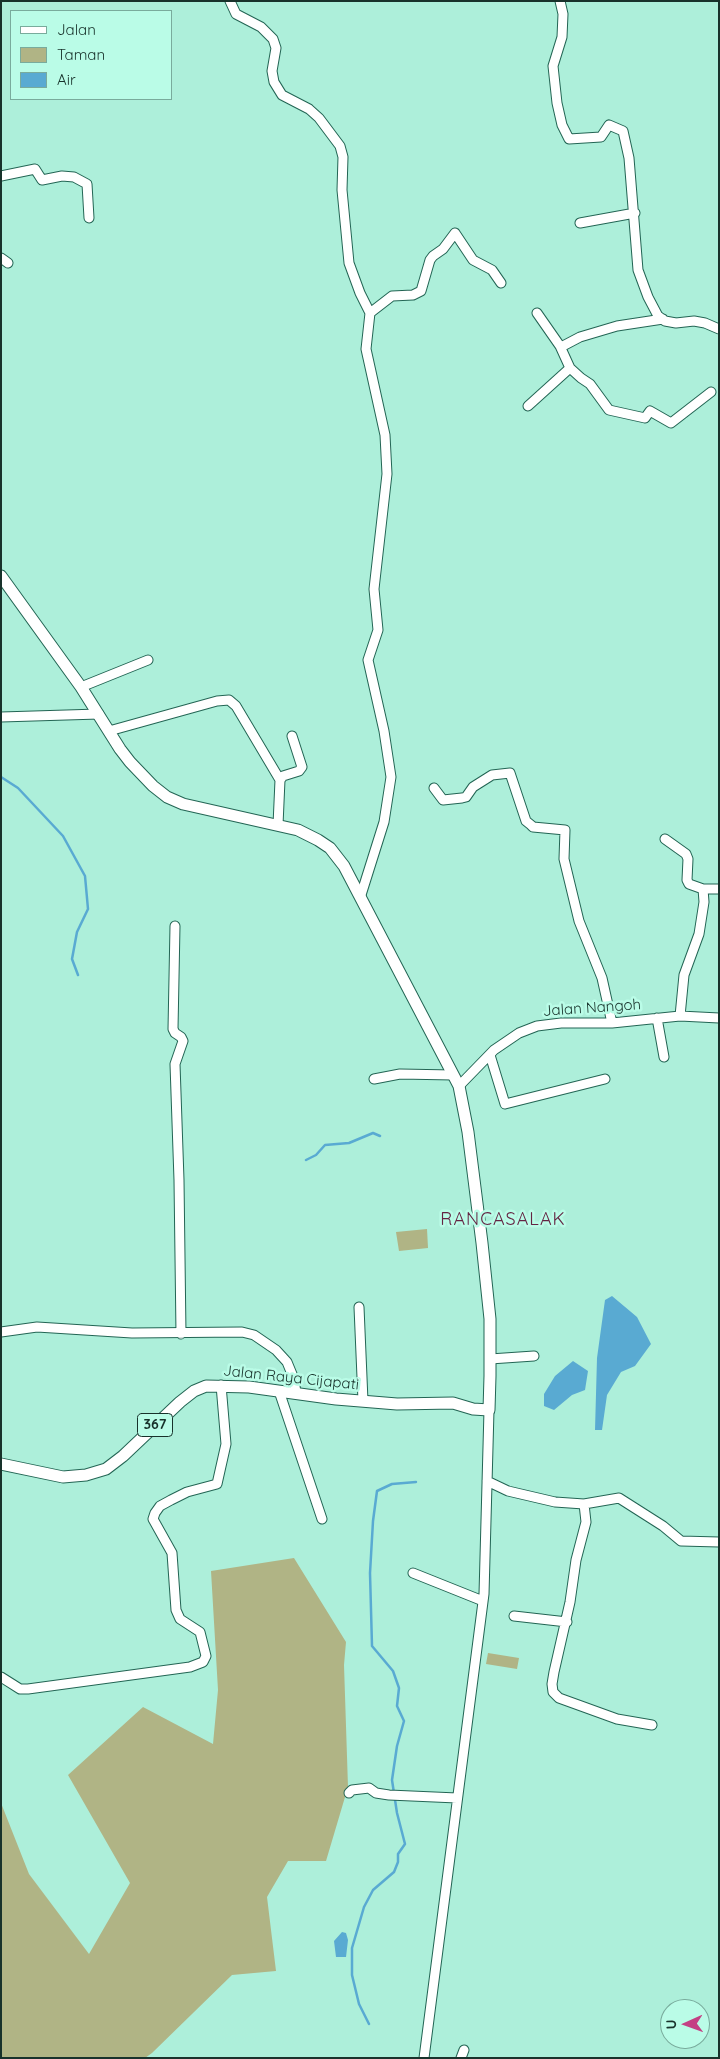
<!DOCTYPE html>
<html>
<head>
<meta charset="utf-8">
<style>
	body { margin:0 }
	#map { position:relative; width:720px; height:2059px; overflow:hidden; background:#adefda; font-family:Quicksand,sans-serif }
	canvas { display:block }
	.frame { position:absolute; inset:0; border:2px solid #18322b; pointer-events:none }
	.legend { position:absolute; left:10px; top:10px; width:162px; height:90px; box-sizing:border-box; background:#bafce7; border:1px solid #79ab9c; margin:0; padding:6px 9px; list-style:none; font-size:15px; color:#18322b }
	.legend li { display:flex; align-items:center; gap:10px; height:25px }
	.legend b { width:25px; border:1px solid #79ab9c }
	.north { position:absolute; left:660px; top:1999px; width:50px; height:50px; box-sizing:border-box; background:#bafce7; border:1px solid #79ab9c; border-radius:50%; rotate:268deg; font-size:14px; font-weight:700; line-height:20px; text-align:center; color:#18322b }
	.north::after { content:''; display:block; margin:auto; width:18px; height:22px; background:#c44084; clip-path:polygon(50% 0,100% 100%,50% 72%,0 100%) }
</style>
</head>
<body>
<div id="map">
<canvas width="720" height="2059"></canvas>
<div class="frame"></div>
<ul class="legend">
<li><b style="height:6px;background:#fff"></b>Jalan</li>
<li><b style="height:14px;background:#b0b485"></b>Taman</li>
<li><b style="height:14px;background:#59aad2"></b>Air</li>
</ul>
<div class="north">U</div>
</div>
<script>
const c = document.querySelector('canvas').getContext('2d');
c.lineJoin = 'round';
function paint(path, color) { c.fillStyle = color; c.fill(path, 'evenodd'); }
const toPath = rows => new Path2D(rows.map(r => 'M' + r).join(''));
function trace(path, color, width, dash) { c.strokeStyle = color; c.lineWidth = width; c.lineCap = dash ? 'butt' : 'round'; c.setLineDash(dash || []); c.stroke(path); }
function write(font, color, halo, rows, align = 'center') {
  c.font = font + ' Quicksand,sans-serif'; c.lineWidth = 5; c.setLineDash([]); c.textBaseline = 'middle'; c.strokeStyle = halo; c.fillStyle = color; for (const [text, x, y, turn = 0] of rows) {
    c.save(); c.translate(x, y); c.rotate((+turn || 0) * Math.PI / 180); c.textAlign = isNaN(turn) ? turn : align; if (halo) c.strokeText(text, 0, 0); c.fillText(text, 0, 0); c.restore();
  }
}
paint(toPath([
	[427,1229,428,1248,399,1251,396,1232],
	[294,1558,346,1642,344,1665,348,1787,326,1861,288,1861,267,1897,276,1971,232,1975,152,2053,145,2058,1,2058,1,1803,29,1874,89,1954,130,1883,68,1775,143,1707,213,1744,218,1690,211,1571],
	[488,1653,519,1658,517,1669,486,1664]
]), '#b0b485');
paint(toPath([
	[612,1296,637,1317,651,1344,635,1366,621,1372,607,1395,602,1430,595,1430,597,1358,605,1300],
	[573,1361,588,1371,585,1390,572,1395,554,1410,544,1406,544,1394,555,1376],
	[342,1932,346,1933,348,1940,346,1957,336,1957,334,1941]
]), '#59aad2');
trace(toPath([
	[1,777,18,788,63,836,85,876,88,909,77,932,72,959,78,975],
	[306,1160,316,1155,325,1145,349,1143,373,1133,380,1136],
	[369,2024,359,2004,352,1975,352,1948,364,1907,373,1890,394,1872,398,1862,398,1854,405,1844,397,1813,392,1780,397,1746,404,1721,397,1706,399,1688,393,1671,372,1646,370,1573,373,1521,377,1491,392,1484,416,1482]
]), '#59aad2', 2.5);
const minor = toPath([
	[230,1,236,14,261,27,273,39,276,48,272,71,274,82,282,95,309,109,319,118,340,146,343,157,342,190,349,263,360,293,370,313,366,349,385,435,387,474,374,589,378,630,368,660,384,731,391,777,384,822,361,895],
	[560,1,563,14,562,37,553,66,557,103,562,125,569,139,601,137,609,125,623,131,629,158,638,270,648,297,658,316,665,321,676,323,694,321,705,323,719,329],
	[1,176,35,169,42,180,62,176,74,177,87,184,89,218],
	[580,223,635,213],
	[1,258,8,263],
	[370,313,392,296,413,295,421,291,430,260,433,256,443,249,455,233,473,260,492,270,501,283],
	[561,347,580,337,617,326,663,319],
	[570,368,581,378,590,384,609,410,645,418,650,411,671,423,711,392],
	[528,406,570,368,560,346,537,313],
	[81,687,148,660],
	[1,717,99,714],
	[109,731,217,701,229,700,236,706,280,780],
	[434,788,443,800,462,798,466,797,473,787,492,775,510,773,526,821,531,825,533,827,565,830,564,859,579,921,602,978,612,1023],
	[278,825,280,780,283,776,299,771,302,767,292,736],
	[665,839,686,854,688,859,687,880,689,884,703,889,704,902,699,934,684,975,680,1016],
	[703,889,719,889],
	[175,926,173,1029,175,1033,181,1037,183,1041,175,1064,179,1180,181,1334],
	[657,1018,664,1057],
	[490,1055,505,1104,605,1079],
	[374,1079,400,1074,453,1075],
	[459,1086,494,1050,519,1033,537,1026,561,1023,612,1023,680,1016,719,1018],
	[359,1307,363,1401],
	[1,1332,37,1327,132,1333,242,1332,254,1335,276,1350,287,1362,294,1379,296,1393],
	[490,1359,534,1356],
	[279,1391,322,1519],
	[487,1481,508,1491,555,1502,584,1504,619,1498,663,1526,681,1541,719,1542],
	[584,1504,586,1522,576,1560,570,1602,554,1672,552,1684,553,1692,559,1698,617,1719,652,1725],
	[413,1573,483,1601],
	[514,1616,567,1622],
	[1,1677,20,1689,28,1689,190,1667,203,1662,206,1656,200,1632,180,1619,176,1610,172,1553,153,1519,155,1513,160,1506,171,1500,187,1492,217,1484,226,1444,221,1385],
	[349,1793,352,1790,369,1788,376,1793,389,1795,457,1798],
	[424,2058,484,1594,489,1410],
	[461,2058,464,2050]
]);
const major = toPath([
	[1,576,81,687,120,749,130,762,153,786,167,797,183,804,298,830,318,840,330,848,344,866,459,1086,468,1132,482,1243,490,1319,490,1376,489,1410,473,1409,453,1403,397,1404,336,1399,249,1387,206,1386,194,1391,180,1402,123,1456,106,1469,86,1475,63,1477,1,1464]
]);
trace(minor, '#236554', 11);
trace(major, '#236554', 13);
trace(minor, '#fff', 9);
trace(major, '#fff', 11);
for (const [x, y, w] of [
	[155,1425,35]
]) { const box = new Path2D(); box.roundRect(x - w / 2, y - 11.5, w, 23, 4); c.fillStyle = '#bafce7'; c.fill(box); trace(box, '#18322b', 1); }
write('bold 14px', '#18322b', null, [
	["367",155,1425]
]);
write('15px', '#18322b', '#bafce7', [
	["Jalan Nangoh",592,1008,-4],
	["Jalan Raya Cijapati",291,1378,6]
]);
c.letterSpacing = '1px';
write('18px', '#642443', '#bafce7', [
	["RANCASALAK",503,1220]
]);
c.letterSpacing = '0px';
</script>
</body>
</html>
